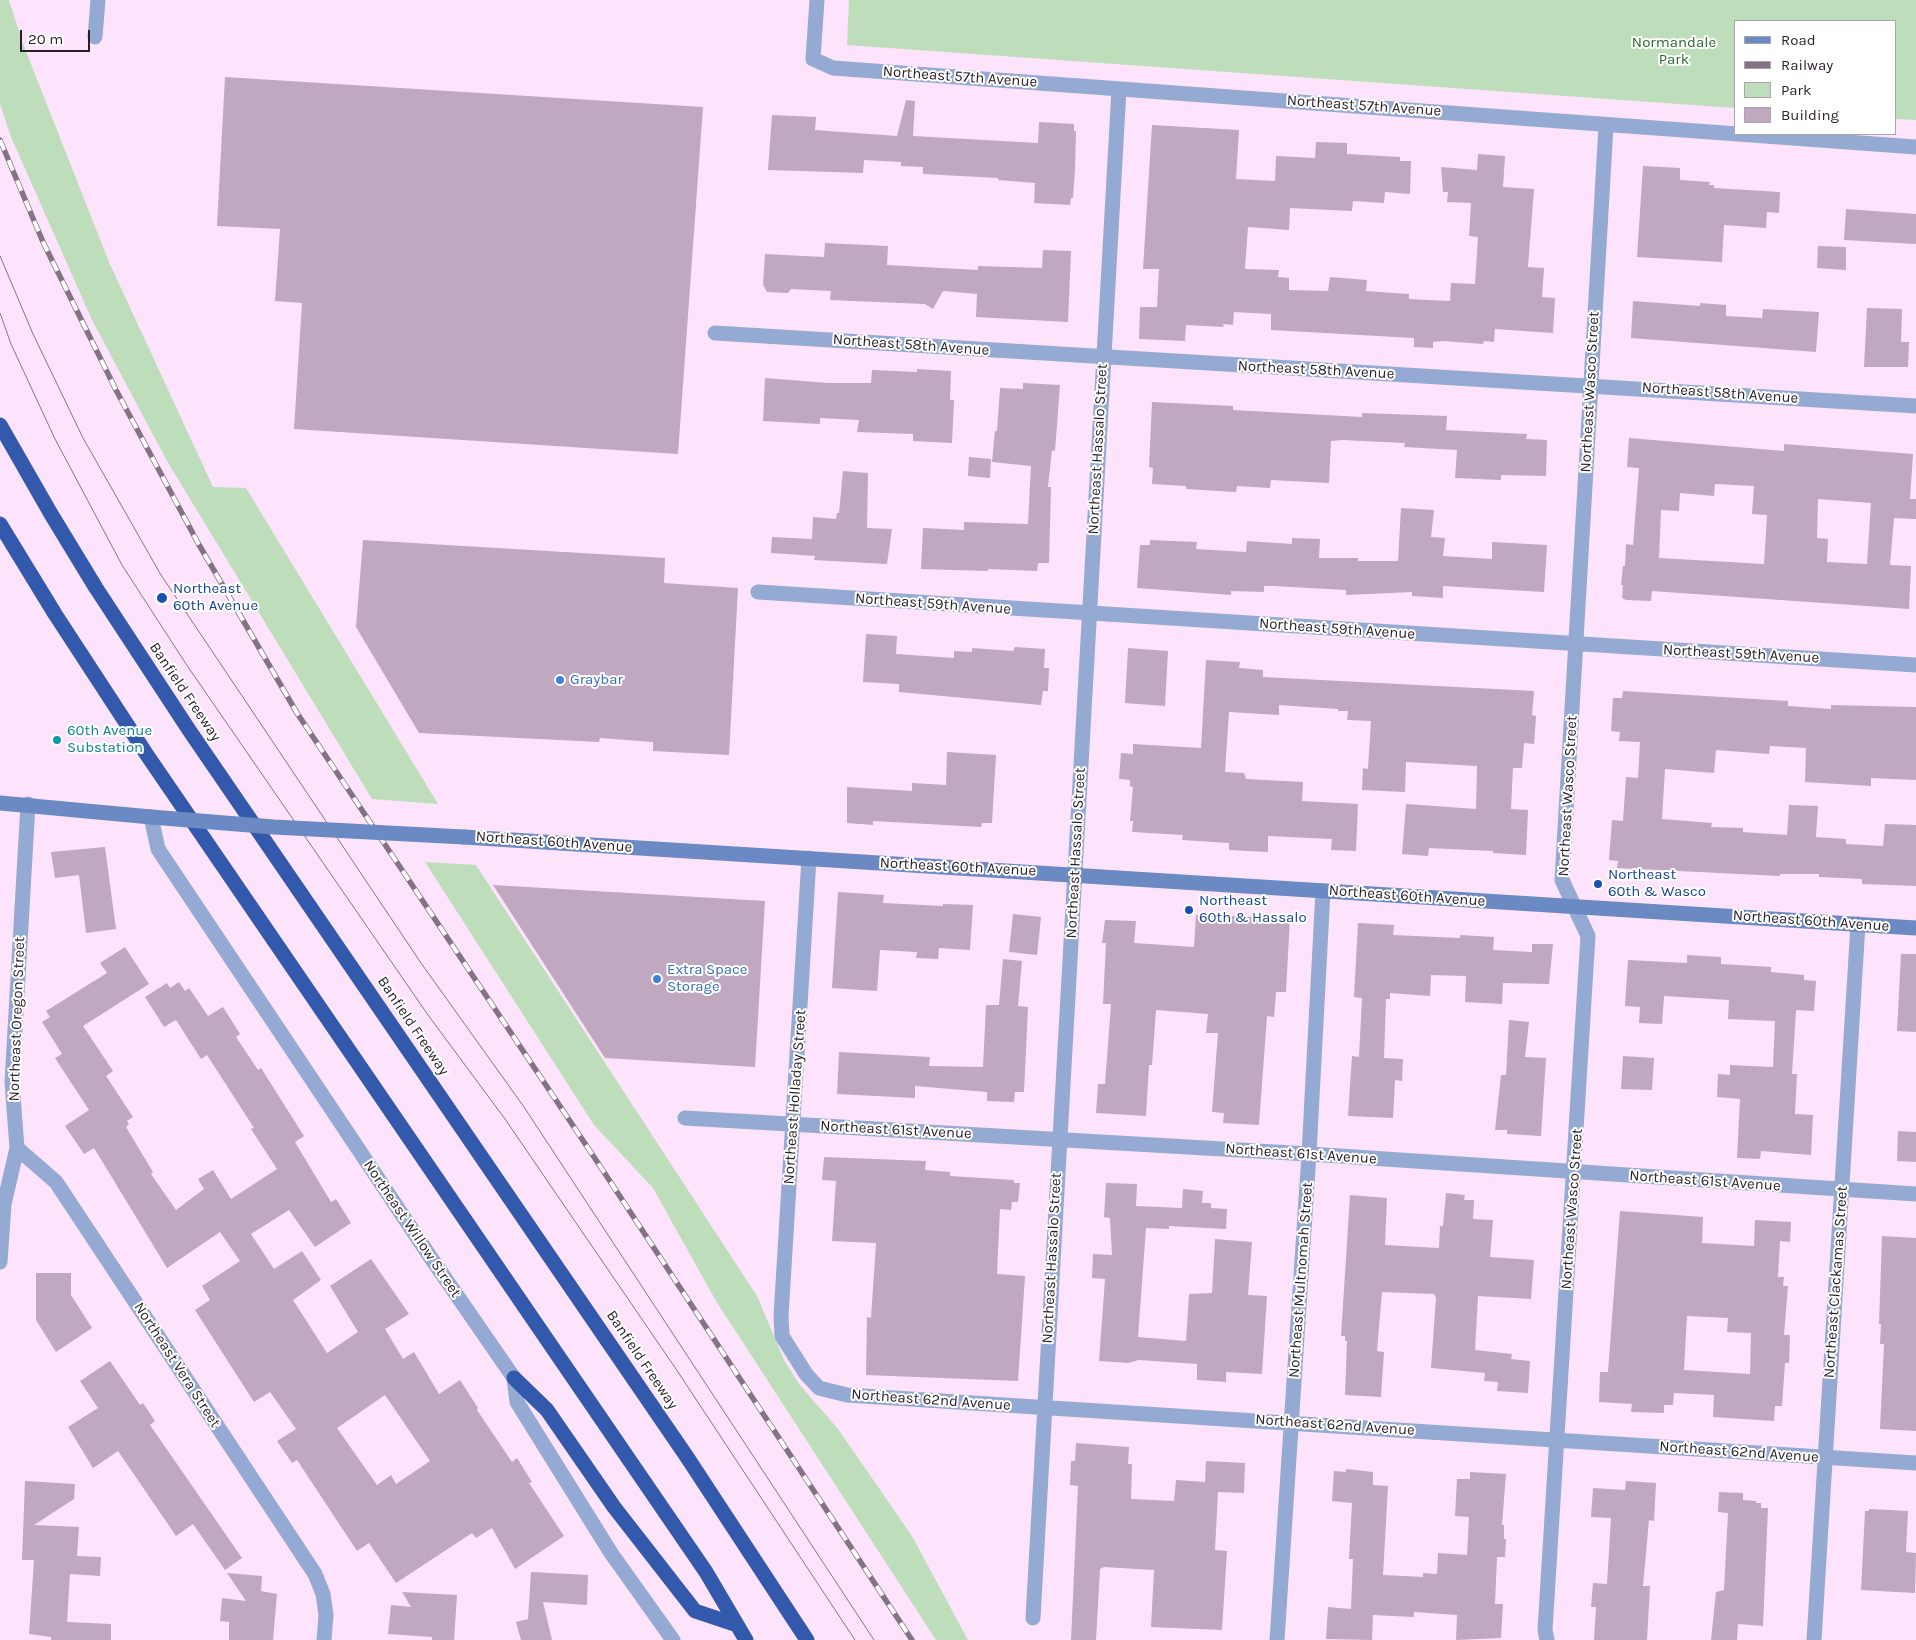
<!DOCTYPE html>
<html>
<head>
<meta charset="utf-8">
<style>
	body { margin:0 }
	#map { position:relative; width:1916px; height:1640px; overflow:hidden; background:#fee3fc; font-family:Karla,sans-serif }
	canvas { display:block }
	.legend { position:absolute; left:1734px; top:20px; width:162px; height:115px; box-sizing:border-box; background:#fff; border:1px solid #a9a5a9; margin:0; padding:6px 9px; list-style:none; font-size:15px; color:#271e27 }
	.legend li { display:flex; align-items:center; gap:10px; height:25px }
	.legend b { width:25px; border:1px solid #a9a5a9 }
	.scale { position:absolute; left:20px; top:30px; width:70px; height:22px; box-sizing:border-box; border:2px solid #271e27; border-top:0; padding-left:6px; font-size:15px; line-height:18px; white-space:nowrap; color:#271e27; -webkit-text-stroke:4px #fff; paint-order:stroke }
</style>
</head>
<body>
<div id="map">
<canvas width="1916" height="1640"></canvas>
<ul class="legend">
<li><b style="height:6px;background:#6b89c3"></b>Road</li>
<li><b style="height:6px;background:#847383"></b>Railway</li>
<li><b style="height:14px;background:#beddbb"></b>Park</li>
<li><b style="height:14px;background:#c0a8c1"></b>Building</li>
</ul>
<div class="scale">20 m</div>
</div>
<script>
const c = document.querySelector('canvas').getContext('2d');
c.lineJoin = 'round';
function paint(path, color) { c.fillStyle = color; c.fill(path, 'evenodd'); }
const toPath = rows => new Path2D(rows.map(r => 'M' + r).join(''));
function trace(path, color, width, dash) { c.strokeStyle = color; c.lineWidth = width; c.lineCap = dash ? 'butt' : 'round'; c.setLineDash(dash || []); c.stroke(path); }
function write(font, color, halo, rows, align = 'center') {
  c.font = font + ' Karla,sans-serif'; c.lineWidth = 4; c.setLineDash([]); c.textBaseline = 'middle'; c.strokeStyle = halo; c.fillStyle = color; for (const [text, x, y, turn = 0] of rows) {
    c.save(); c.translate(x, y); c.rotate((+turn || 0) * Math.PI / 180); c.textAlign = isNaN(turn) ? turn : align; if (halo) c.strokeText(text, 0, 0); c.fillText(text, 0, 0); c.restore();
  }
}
paint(toPath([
	[0,0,9,0,23,44,109,262,213,487,246,488,438,804,372,799,167,461,92,320,11,137,0,104],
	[849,0,1916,0,1916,120,1895,119,1895,21,1735,21,1735,108,847,45],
	[425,862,476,865,757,1296,784,1360,799,1384,838,1429,912,1536,968,1640,936,1640,716,1301,653,1188,594,1125]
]), '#beddbb');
paint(toPath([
	[225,77,703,107,678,454,294,429,302,303,275,301,280,229,217,226],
	[906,100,915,101,913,136,1038,143,1039,122,1074,124,1074,131,1076,131,1075,170,1073,198,1071,198,1070,205,1034,203,1035,183,998,180,998,178,923,174,923,167,901,166,901,162,864,160,863,173,768,170,772,115,816,117,815,130,897,136],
	[1152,125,1239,130,1236,179,1275,181,1276,156,1315,158,1316,142,1347,143,1347,154,1400,157,1400,161,1411,161,1410,194,1385,192,1384,203,1353,201,1352,211,1290,208,1289,230,1248,227,1245,269,1279,270,1278,277,1289,278,1289,290,1328,291,1330,277,1367,280,1366,291,1409,294,1409,299,1450,301,1451,283,1475,284,1478,237,1469,236,1471,203,1447,202,1448,192,1443,192,1441,167,1477,170,1478,154,1505,156,1503,187,1534,189,1528,267,1544,268,1542,297,1555,298,1553,333,1495,329,1494,342,1484,341,1483,344,1443,341,1433,342,1433,348,1414,347,1414,338,1271,330,1271,314,1234,312,1233,325,1223,324,1224,327,1186,325,1185,341,1139,339,1140,307,1157,307,1159,269,1143,269],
	[1643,166,1680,168,1680,180,1710,182,1709,185,1714,185,1714,188,1780,192,1779,213,1767,212,1766,228,1724,225,1722,262,1637,257],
	[1846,209,1916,214,1916,244,1844,240],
	[825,243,888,246,887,265,978,270,978,266,1042,268,1043,250,1071,251,1068,322,976,317,977,294,943,291,933,309,925,304,830,300,831,291,791,289,788,293,767,292,763,285,765,254,824,257],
	[1818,246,1846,247,1846,270,1817,268],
	[1633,301,1700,306,1700,303,1726,305,1726,316,1762,318,1763,309,1819,312,1816,352,1631,338],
	[1867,308,1902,309,1901,342,1909,342,1908,367,1864,367],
	[917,369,951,371,950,400,954,400,952,443,913,441,913,434,857,432,859,420,820,418,820,424,763,421,765,378,828,383,871,383,872,370,917,372],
	[1023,383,1060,385,1055,451,1052,450,1048,487,1051,487,1049,563,1038,563,1037,571,988,569,988,571,921,569,923,528,964,530,964,522,1028,524,1031,466,992,462,995,431,997,431,1000,388,1023,389],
	[1152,402,1233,406,1233,410,1362,417,1362,413,1447,416,1446,430,1527,434,1526,439,1547,440,1546,476,1501,475,1501,480,1455,478,1457,450,1404,447,1405,443,1342,440,1331,441,1329,483,1271,480,1270,488,1237,486,1236,492,1186,489,1186,486,1152,484,1153,468,1149,467],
	[1629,438,1784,451,1784,444,1913,454,1910,499,1916,499,1916,519,1894,518,1890,565,1911,566,1909,609,1652,591,1651,601,1626,600,1622,598,1623,585,1621,585,1623,566,1625,566,1626,544,1633,545,1639,468,1627,467],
	[1715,484,1754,486,1752,514,1767,515,1764,564,1659,558,1661,510,1679,511,1680,493,1714,496],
	[1818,499,1871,503,1867,564,1827,562,1828,539,1817,538],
	[969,457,991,459,990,478,968,476],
	[843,471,868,473,867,528,892,529,887,564,814,560,815,556,771,553,772,537,812,539,813,517,836,519,837,513,839,513],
	[1401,508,1434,510,1431,537,1445,538,1443,556,1492,559,1492,542,1547,545,1544,592,1443,586,1443,598,1412,596,1412,592,1346,595,1346,590,1273,586,1264,586,1264,592,1231,591,1231,595,1137,588,1140,545,1150,545,1150,540,1197,542,1196,549,1246,552,1247,541,1292,544,1292,538,1320,539,1319,558,1358,558,1358,561,1398,561],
	[363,540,665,558,664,583,738,588,729,755,653,751,653,742,600,738,599,742,419,733,356,627],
	[866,634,897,636,896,654,954,658,954,651,972,652,972,648,1013,651,1015,647,1045,649,1044,668,1049,668,1048,691,1043,691,1041,705,899,692,899,684,863,682],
	[1128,648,1168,651,1165,706,1125,703],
	[1206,660,1240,662,1239,668,1263,670,1263,677,1534,691,1532,715,1536,716,1534,744,1524,743,1522,768,1513,768,1511,809,1528,810,1526,855,1493,853,1493,851,1429,848,1428,856,1402,854,1406,804,1476,809,1477,766,1406,762,1405,792,1362,790,1363,768,1368,769,1371,721,1347,720,1348,711,1338,711,1338,709,1279,705,1279,715,1229,712,1225,772,1244,773,1246,779,1303,782,1302,801,1358,804,1356,851,1331,850,1332,839,1268,836,1268,852,1229,850,1229,843,1182,840,1183,835,1132,832,1133,821,1130,821,1133,787,1130,786,1130,780,1119,779,1121,753,1133,754,1133,744,1201,748],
	[1623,691,1788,701,1788,706,1831,709,1831,705,1916,707,1916,780,1871,778,1871,786,1805,782,1806,748,1770,746,1769,754,1716,750,1714,773,1665,769,1662,819,1712,823,1711,827,1743,828,1743,832,1787,835,1789,805,1818,806,1816,837,1846,839,1846,844,1883,846,1885,824,1916,825,1916,886,1862,884,1862,879,1819,877,1819,874,1780,874,1780,876,1617,868,1618,861,1609,860,1612,820,1623,821,1626,777,1638,778,1640,742,1619,741,1620,732,1611,731,1613,698,1622,698],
	[947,752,996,755,992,823,982,823,981,827,873,821,873,825,847,823,847,787,912,791,912,783,946,785],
	[105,847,116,929,86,933,79,875,55,878,51,852],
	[493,885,765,901,755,1067,605,1058],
	[838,892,884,895,883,903,943,906,943,904,973,905,970,950,939,948,938,959,916,958,917,952,880,950,877,991,832,988],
	[1013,914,1041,917,1037,955,1009,952],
	[1196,915,1290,918,1286,992,1276,992,1274,1017,1267,1016,1259,1125,1223,1123,1224,1113,1212,1112,1218,1033,1206,1033,1208,1014,1156,1010,1152,1065,1149,1065,1146,1116,1096,1113,1098,1084,1105,1084,1111,1004,1103,1004,1106,943,1102,943,1105,920,1136,921,1134,943,1194,947],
	[1358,923,1394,925,1393,935,1460,938,1460,935,1494,937,1493,950,1532,952,1532,944,1553,944,1549,984,1503,983,1502,1004,1465,1002,1466,976,1431,975,1430,996,1390,993,1390,999,1386,999,1384,1058,1403,1059,1402,1081,1395,1080,1393,1118,1348,1116,1352,1056,1359,1057,1362,998,1354,997],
	[125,947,149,984,83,1026,113,1071,106,1076,133,1117,127,1121,129,1124,126,1127,153,1172,151,1174,176,1210,204,1189,198,1179,213,1170,231,1199,277,1169,251,1129,254,1128,207,1055,201,1059,176,1020,164,1027,145,997,167,983,170,988,179,982,185,991,189,988,208,1016,223,1007,240,1034,236,1037,258,1070,261,1068,304,1136,295,1142,331,1202,336,1199,351,1223,315,1247,289,1210,251,1234,274,1269,302,1251,321,1280,293,1300,327,1353,358,1332,330,1286,371,1259,409,1314,385,1329,403,1359,414,1352,439,1394,460,1380,478,1408,477,1410,512,1462,517,1458,532,1482,529,1483,564,1536,515,1569,492,1528,476,1538,472,1533,396,1583,369,1543,357,1551,297,1460,292,1463,277,1441,296,1429,270,1392,254,1402,195,1310,210,1300,202,1286,240,1261,220,1232,167,1268,94,1148,84,1154,65,1126,89,1110,55,1058,62,1054,42,1022,50,1017,46,1011,107,973,100,963],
	[385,1395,430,1461,396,1484,391,1475,377,1485,337,1428],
	[1901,954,1916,954,1916,1032,1897,1031],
	[1687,955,1721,957,1721,964,1771,967,1771,972,1804,975,1804,980,1816,981,1814,1011,1796,1010,1792,1074,1797,1074,1795,1114,1813,1115,1811,1155,1761,1151,1760,1159,1737,1158,1740,1099,1717,1097,1718,1074,1730,1075,1730,1065,1773,1067,1775,1021,1728,1019,1729,1000,1664,996,1662,1024,1639,1023,1640,1007,1625,1006,1628,960,1687,963],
	[1003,959,1022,961,1018,1006,1028,1007,1024,1092,1015,1092,1014,1102,987,1101,987,1092,915,1086,915,1098,837,1094,839,1052,930,1057,929,1066,983,1067,986,1005,999,1005],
	[1509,1020,1529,1022,1525,1057,1546,1058,1541,1136,1507,1134,1507,1130,1495,1130,1501,1075,1506,1075],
	[1623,1056,1654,1058,1652,1090,1621,1089],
	[1898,1131,1916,1132,1916,1162,1897,1161],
	[824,1157,926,1161,925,1170,950,1172,950,1176,1014,1180,1014,1183,1020,1183,1018,1202,1012,1202,1011,1210,1000,1209,997,1274,1025,1276,1018,1381,866,1375,867,1317,871,1318,876,1243,832,1241,836,1181,822,1180],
	[1106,1183,1137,1184,1136,1206,1182,1208,1183,1189,1203,1191,1202,1203,1211,1203,1211,1208,1227,1209,1226,1229,1169,1226,1169,1229,1146,1228,1138,1337,1186,1341,1189,1294,1212,1293,1215,1239,1252,1242,1248,1295,1267,1296,1262,1374,1226,1372,1226,1382,1197,1380,1197,1364,1139,1360,1128,1363,1099,1361,1105,1279,1092,1278,1093,1254,1112,1255,1110,1218,1104,1217],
	[1446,1193,1465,1195,1464,1200,1474,1200,1473,1219,1493,1220,1490,1257,1534,1260,1531,1299,1478,1296,1475,1350,1512,1354,1511,1359,1530,1361,1528,1393,1497,1391,1498,1382,1484,1381,1485,1373,1431,1368,1436,1298,1434,1294,1382,1292,1377,1351,1384,1352,1381,1397,1345,1395,1347,1341,1345,1341,1345,1336,1341,1336,1350,1195,1387,1198,1385,1245,1439,1248,1440,1226,1443,1226],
	[1620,1211,1703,1217,1702,1243,1754,1246,1755,1220,1791,1222,1790,1242,1780,1241,1778,1277,1784,1277,1783,1286,1788,1286,1784,1335,1790,1335,1789,1363,1785,1363,1782,1406,1775,1406,1774,1421,1713,1417,1714,1395,1674,1393,1673,1405,1664,1405,1664,1413,1631,1412,1632,1404,1599,1402,1600,1372,1608,1372],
	[1687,1316,1728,1318,1727,1332,1751,1333,1750,1374,1684,1370],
	[1882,1236,1916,1238,1916,1431,1880,1429,1884,1344,1880,1344,1881,1324,1879,1324],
	[36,1273,71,1273,71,1295,92,1328,56,1352,36,1320],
	[110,1361,140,1405,143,1403,155,1421,150,1425,242,1558,225,1570,193,1524,176,1536,118,1451,93,1468,68,1427,98,1408,80,1381],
	[1076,1443,1129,1447,1128,1464,1132,1464,1131,1499,1174,1501,1176,1480,1205,1482,1206,1461,1245,1463,1244,1493,1218,1492,1215,1550,1227,1551,1222,1630,1151,1627,1154,1570,1104,1567,1100,1569,1096,1640,1071,1640,1078,1486,1070,1485,1071,1461,1075,1461],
	[1346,1469,1373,1472,1373,1485,1388,1486,1383,1575,1423,1577,1423,1573,1437,1574,1438,1553,1467,1555,1469,1517,1455,1516,1457,1479,1470,1479,1470,1472,1506,1474,1502,1525,1504,1525,1504,1539,1506,1539,1505,1557,1497,1557,1495,1604,1503,1604,1501,1638,1456,1640,1457,1615,1414,1612,1414,1617,1373,1615,1372,1640,1326,1639,1328,1607,1351,1609,1353,1559,1349,1559,1352,1503,1332,1501,1334,1471,1346,1472],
	[25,1481,75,1484,74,1499,34,1525,79,1527,77,1556,101,1557,100,1576,70,1574,67,1622,111,1624,111,1640,51,1640,51,1637,29,1634,34,1560,22,1560],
	[1626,1481,1656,1483,1654,1521,1649,1520,1643,1586,1650,1586,1647,1640,1594,1640,1596,1607,1591,1607,1593,1583,1607,1584,1611,1518,1591,1517,1593,1488,1625,1490],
	[1719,1492,1743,1493,1743,1500,1756,1501,1756,1503,1761,1503,1761,1508,1768,1508,1763,1626,1738,1624,1737,1640,1711,1640,1716,1592,1724,1590,1728,1513,1718,1512],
	[1869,1509,1908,1511,1906,1552,1916,1553,1915,1593,1861,1590,1865,1511,1869,1511],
	[531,1572,588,1575,587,1605,543,1602,552,1640,521,1640,516,1622,528,1619],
	[227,1573,262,1576,261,1591,277,1594,273,1640,229,1640,229,1622,220,1621,222,1598,246,1601],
	[402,1592,457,1595,454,1640,432,1640,432,1637,388,1634,391,1605,411,1607]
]), '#c0a8c1');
trace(toPath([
	[817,0,813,59,833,68,1916,147],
	[95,37,98,0],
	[715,333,1916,406],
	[758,592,1916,665],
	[809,858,781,1316,782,1336,806,1374,819,1388,847,1395,1916,1463],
	[685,1118,1309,1154,1916,1194],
	[17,1148,56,1182,315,1574,323,1594,326,1615,324,1640],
	[0,1262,4,1204,17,1148,12,1082,28,804],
	[514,1378,517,1402,611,1553,673,1640],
	[1033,1618,1119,89],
	[1277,1640,1309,1154,1323,891],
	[1547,1640,1545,1630,1588,936,1562,880,1606,126],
	[1814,1640,1858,924]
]), '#95aad2', 15);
trace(toPath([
	[151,817,158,849,429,1255,514,1378]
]), '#95aad2', 15);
trace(toPath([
	[0,803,151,817],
	[464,837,1916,928]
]), '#6b89c3', 15);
trace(toPath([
	[0,425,51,514,96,588,189,730,687,1457,807,1640],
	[0,524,55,614,147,755,706,1572,746,1640],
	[514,1378,547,1410,614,1507,695,1611,737,1625]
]), '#3259ac', 15);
trace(toPath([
	[0,256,33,334,83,438,161,575,421,963,524,1107,874,1640],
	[0,313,11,344,55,439,122,565,186,664,428,1015,505,1119,676,1369,855,1640]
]), '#847383', 1);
const rail = toPath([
	[0,140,43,242,116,390,198,543,297,713,594,1157,912,1640]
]);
trace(rail, '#847383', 5.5);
trace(rail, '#fff', 4, [11]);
trace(toPath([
	[151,817,274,827,464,837]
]), '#6b89c3', 15);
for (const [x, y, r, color] of [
	[162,598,6,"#1a4fb4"],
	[560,680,5,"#3f7fe0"],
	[57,740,5,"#0f9aa8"],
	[1598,884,5,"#1a4fb4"],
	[1189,910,5,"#1a4fb4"],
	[657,979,5,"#3f7fe0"]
]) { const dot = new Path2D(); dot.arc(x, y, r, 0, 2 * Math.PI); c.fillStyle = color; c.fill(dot); trace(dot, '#fff', 2); }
write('15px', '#2d662b', '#fff', [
	["Normandale",1674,43],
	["Park",1674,60]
]);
write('15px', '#271e27', '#fff', [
	["Northeast 57th Avenue",960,77,4],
	["Northeast 57th Avenue",1364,106,4],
	["Northeast 58th Avenue",911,345,4],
	["Northeast 58th Avenue",1316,370,3],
	["Northeast Wasco Street",1590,392,-87],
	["Northeast 58th Avenue",1720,393,4],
	["Northeast Hassalo Street",1098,449,-87],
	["Northeast 59th Avenue",933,604,4],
	["Northeast 59th Avenue",1337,629,4],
	["Northeast 59th Avenue",1741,654,3],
	["Banfield Freeway",185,692,56],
	["Northeast Wasco Street",1568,796,-87],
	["Northeast 60th Avenue",554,842,4],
	["Northeast Hassalo Street",1076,853,-87],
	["Northeast 60th Avenue",958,867,3],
	["Northeast 60th Avenue",1407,896,4],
	["Northeast 60th Avenue",1811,921,4],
	["Northeast Oregon Street",17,1019,-88],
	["Banfield Freeway",413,1026,56],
	["Northeast Holladay Street",795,1097,-86],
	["Northeast 61st Avenue",896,1130,3],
	["Northeast 61st Avenue",1301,1154,4],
	["Northeast 61st Avenue",1705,1181,4],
	["Northeast Wasco Street",1572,1209,-86],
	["Northeast Willow Street",412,1229,56],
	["Northeast Hassalo Street",1052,1258,-87],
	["Northeast Multnomah Street",1301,1280,-86],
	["Northeast Clackamas Street",1836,1282,-86],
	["Banfield Freeway",642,1360,56],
	["Northeast Vera Street",177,1365,57],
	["Northeast 62nd Avenue",931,1400,4],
	["Northeast 62nd Avenue",1335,1425,4],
	["Northeast 62nd Avenue",1739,1452,4]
]);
write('15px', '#164399', '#fff', [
	["Northeast",173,589],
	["60th Avenue",173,606],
	["Northeast",1608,875],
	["60th & Wasco",1608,892],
	["Northeast",1199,901],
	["60th & Hassalo",1199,918]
], 'left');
write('15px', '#366cbe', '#fff', [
	["Graybar",570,680],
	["Extra Space",667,970],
	["Storage",667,987]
], 'left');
write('15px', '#0d838f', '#fff', [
	["60th Avenue",67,731],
	["Substation",67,748]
], 'left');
</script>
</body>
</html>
